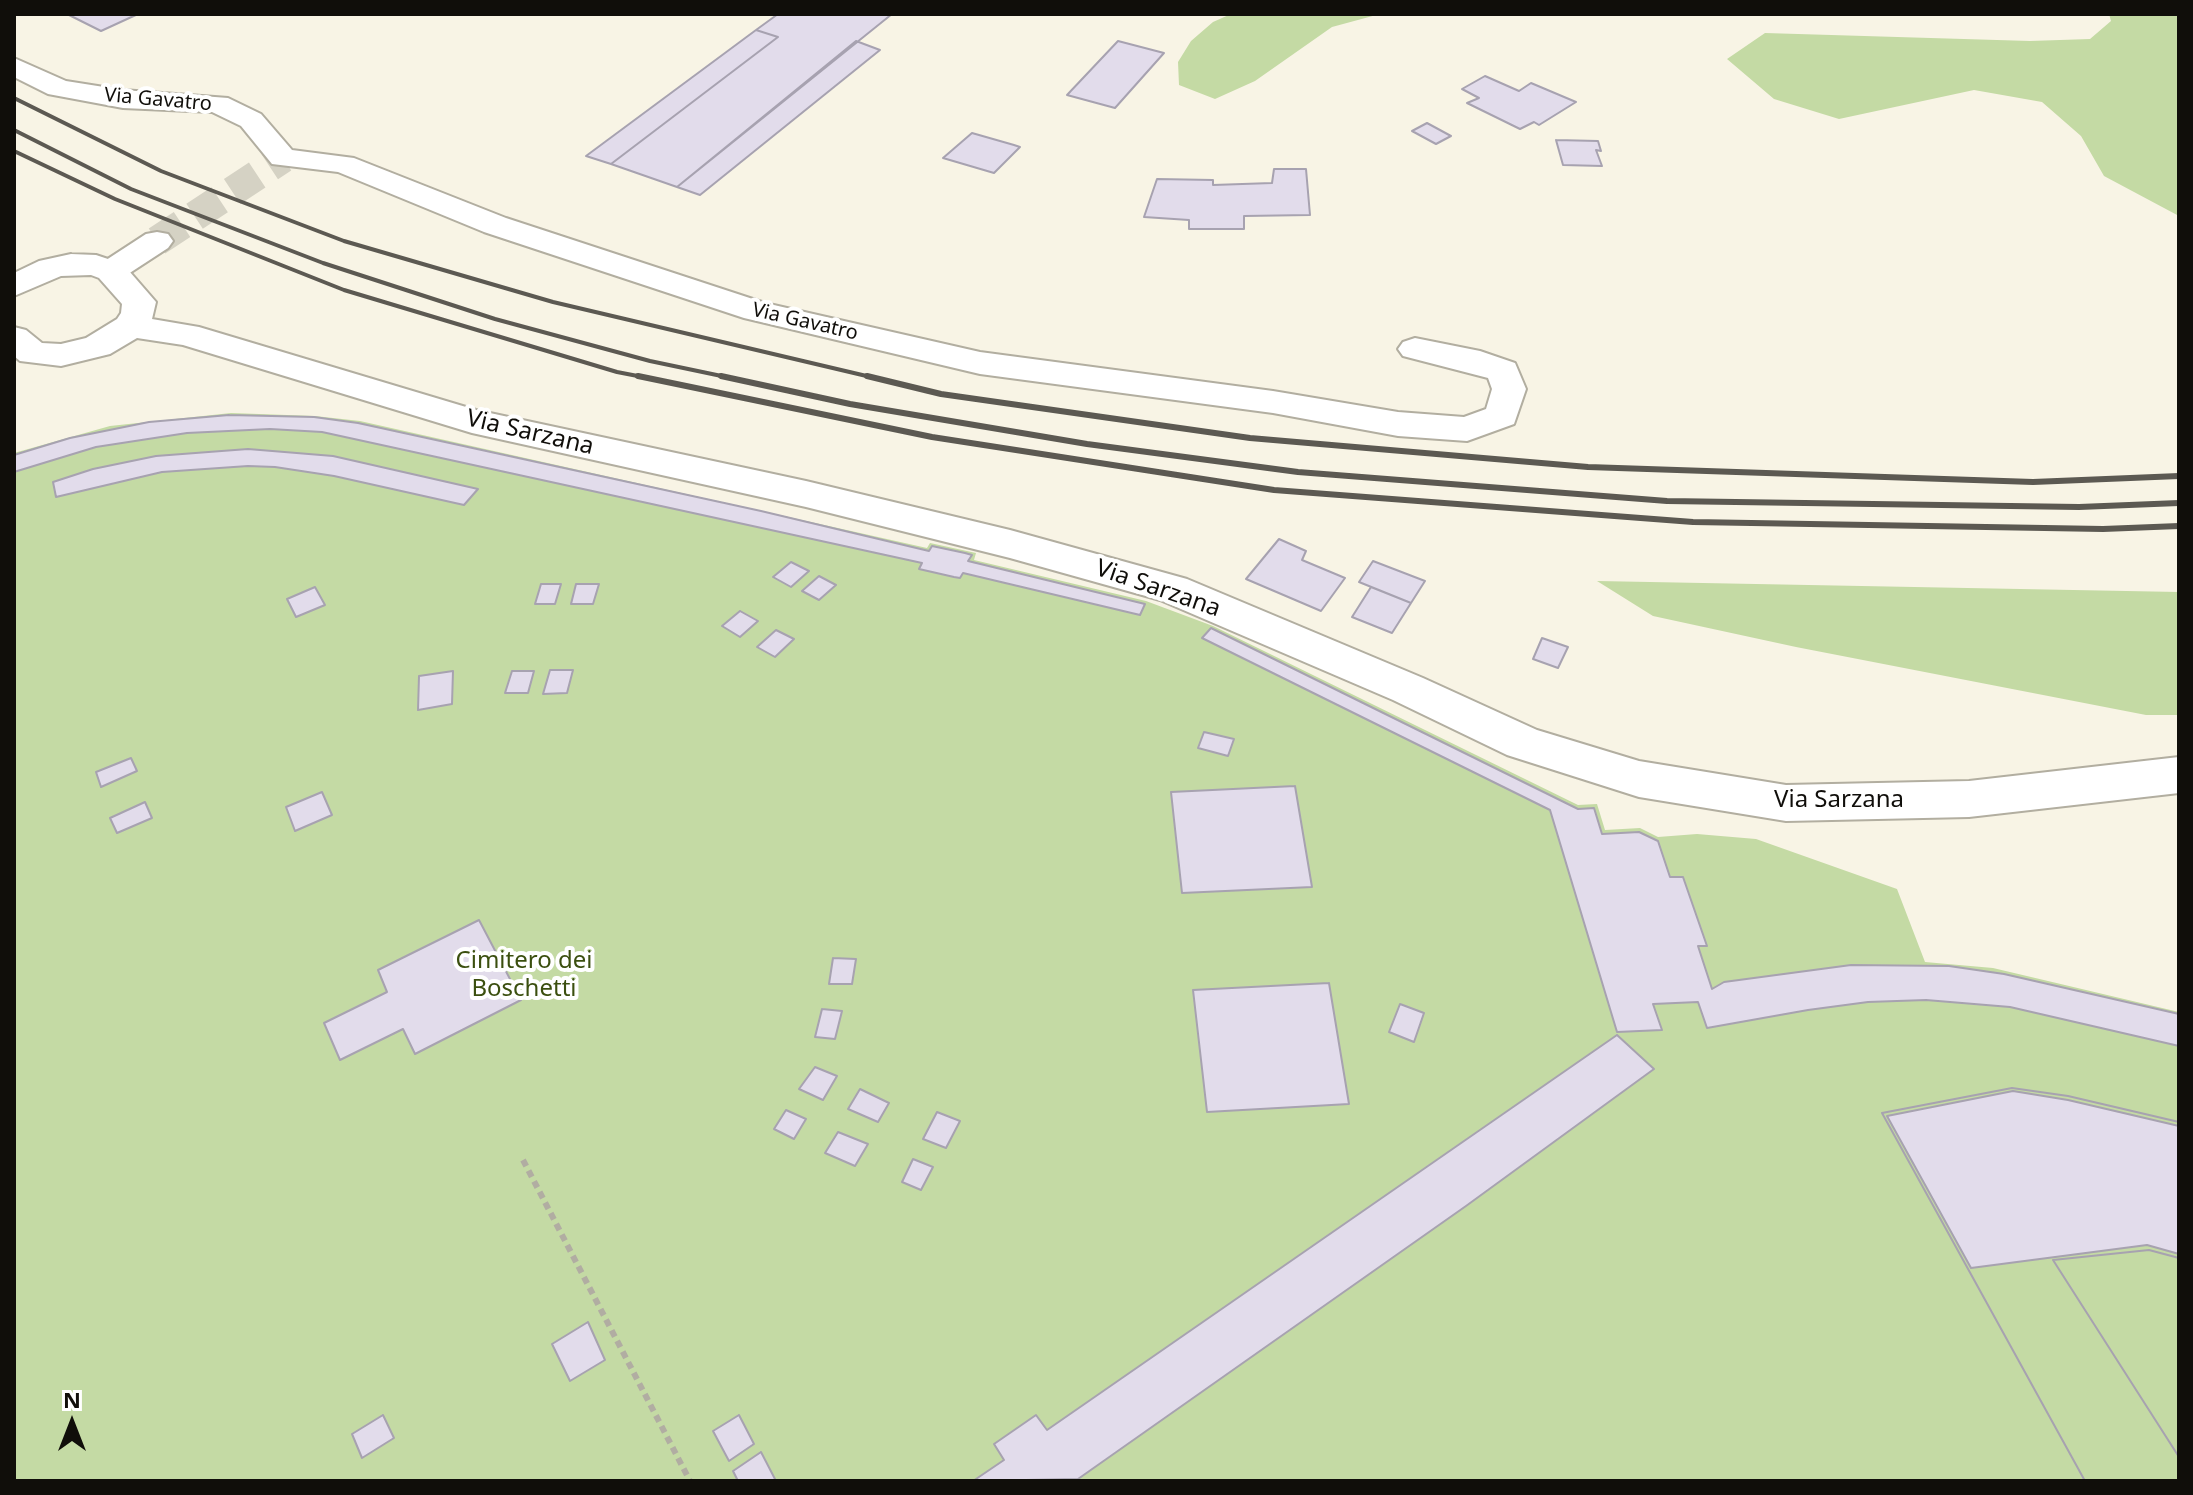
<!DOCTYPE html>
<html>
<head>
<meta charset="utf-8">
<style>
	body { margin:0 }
	#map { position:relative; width:2193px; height:1495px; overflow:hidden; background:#f8f4e5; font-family:"Noto Sans",sans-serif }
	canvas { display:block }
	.frame { position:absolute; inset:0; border:16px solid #100e0a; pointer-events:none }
	.north { position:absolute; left:32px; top:1383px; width:80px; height:80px; -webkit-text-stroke:6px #fff; paint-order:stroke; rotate:0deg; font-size:22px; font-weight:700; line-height:32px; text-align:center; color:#100e0a }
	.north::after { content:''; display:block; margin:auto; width:28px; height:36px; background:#100e0a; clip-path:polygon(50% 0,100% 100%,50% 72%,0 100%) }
</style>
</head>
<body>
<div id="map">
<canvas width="2193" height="1495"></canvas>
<div class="frame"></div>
<div class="north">N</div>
</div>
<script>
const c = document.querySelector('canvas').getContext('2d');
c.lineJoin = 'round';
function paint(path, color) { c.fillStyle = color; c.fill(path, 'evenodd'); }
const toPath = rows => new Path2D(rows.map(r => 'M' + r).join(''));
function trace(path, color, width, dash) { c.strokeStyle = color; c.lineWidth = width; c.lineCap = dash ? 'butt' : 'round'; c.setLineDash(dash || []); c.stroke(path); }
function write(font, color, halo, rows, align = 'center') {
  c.font = font + ' "Noto Sans",sans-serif'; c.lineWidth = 8; c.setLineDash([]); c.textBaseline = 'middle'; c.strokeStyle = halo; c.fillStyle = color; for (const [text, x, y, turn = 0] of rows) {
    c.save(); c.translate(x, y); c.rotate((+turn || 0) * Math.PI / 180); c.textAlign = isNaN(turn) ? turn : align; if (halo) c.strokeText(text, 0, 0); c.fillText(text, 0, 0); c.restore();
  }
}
paint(toPath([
	[1231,14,1380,14,1332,27,1255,81,1215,99,1179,85,1178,62,1191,41,1213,22],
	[2109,14,2179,14,2179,216,2104,176,2081,136,2042,102,1974,90,1839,119,1774,99,1727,59,1765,33,2030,41,2090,39,2111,21],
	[231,413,315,416,360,421,927,548,930,543,976,553,974,560,1146,601,1213,626,1578,805,1597,804,1605,830,1640,828,1658,837,1697,834,1756,839,1897,889,1925,962,1993,968,2179,1012,2179,1481,14,1481,14,453,110,426],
	[1597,581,2179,592,2179,715,2146,715,1796,647,1653,616]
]), '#c4daa4');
const building = toPath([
	[72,14,138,14,101,31,69,15,72,14],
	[778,14,892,14,677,187,611,164,778,37,756,30,778,14],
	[756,30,778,37,611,164,586,156,756,30],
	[856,41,880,50,700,195,677,187,856,41],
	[1118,41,1164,53,1115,108,1067,95,1118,41],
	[1485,76,1519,91,1531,83,1576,102,1539,125,1534,122,1520,129,1467,103,1479,98,1462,89,1485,76],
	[1427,123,1451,136,1436,144,1412,131,1427,123],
	[972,133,1014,145,1020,147,994,173,943,158,972,133],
	[1556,140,1598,141,1601,151,1596,150,1602,166,1563,165,1556,140],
	[1274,169,1306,169,1310,215,1244,216,1244,229,1189,229,1189,220,1144,217,1157,179,1213,180,1213,185,1272,183,1274,169],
	[229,415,314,417,358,423,761,511,929,551,932,546,965,553,972,555,968,561,1145,604,1140,615,963,573,960,578,954,577,919,569,922,563,322,432,270,429,187,433,96,447,14,472,14,455,70,438,149,422,229,415],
	[248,449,333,456,478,489,464,505,334,476,275,467,248,466,162,472,56,497,53,482,93,469,156,456,248,449],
	[1279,539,1306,551,1302,560,1345,578,1321,611,1246,579,1279,539],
	[1373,561,1425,581,1411,603,1359,582,1373,561],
	[791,562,809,571,791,587,773,577,791,562],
	[819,576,836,585,819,600,802,591,819,576],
	[541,584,561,584,555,604,535,604,541,584],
	[576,584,599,584,593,604,571,604,576,584],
	[315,587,325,605,296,617,287,599,315,587],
	[1371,587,1411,603,1392,633,1352,617,1371,587],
	[740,611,758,621,740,637,722,626,740,611],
	[1211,628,1578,809,1594,808,1602,834,1639,832,1658,841,1670,877,1683,877,1707,946,1698,946,1712,989,1724,982,1851,965,1949,966,2004,974,2179,1014,2179,1046,2010,1007,1926,1000,1868,1002,1808,1010,1707,1028,1698,1002,1653,1004,1662,1030,1617,1032,1550,810,1202,638,1211,628],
	[776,630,794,639,775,657,757,647,776,630],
	[1542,638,1568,647,1558,668,1533,659,1542,638],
	[550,670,573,670,567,693,543,694,550,670],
	[453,671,452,704,418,710,419,676,453,671],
	[512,671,534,671,528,693,505,693,512,671],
	[1204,732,1234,739,1228,756,1198,748,1204,732],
	[131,758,137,771,101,787,96,772,131,758],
	[1295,786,1312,887,1182,893,1171,792,1295,786],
	[322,792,332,815,295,831,286,807,322,792],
	[145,802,152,818,117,833,110,818,145,802],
	[479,920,521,1000,415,1054,403,1029,340,1060,324,1023,387,992,378,970,479,920],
	[833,958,856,959,852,984,829,984,833,958],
	[1329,983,1349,1104,1207,1112,1193,990,1329,983],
	[1400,1004,1424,1013,1414,1042,1389,1032,1400,1004],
	[822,1009,842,1011,835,1039,815,1037,822,1009],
	[1617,1035,1654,1069,1466,1206,1078,1479,973,1481,1004,1460,994,1444,1036,1415,1047,1430,1617,1035],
	[815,1067,837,1076,823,1100,799,1089,815,1067],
	[2012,1088,2068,1096,2179,1122,2179,1126,2068,1100,2013,1091,1887,1116,1971,1268,2147,1245,2179,1254,2179,1258,2149,1250,2053,1260,2179,1457,2179,1481,2085,1481,1882,1113,2012,1088],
	[2012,1088,2068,1096,2179,1122,2179,1258,2149,1250,2053,1260,2179,1457,2179,1481,2085,1481,1882,1113,2012,1088],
	[860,1089,889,1103,878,1122,848,1109,860,1089],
	[786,1110,806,1119,794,1139,774,1129,786,1110],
	[937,1112,960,1121,946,1148,923,1139,937,1112],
	[838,1132,868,1144,855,1166,825,1153,838,1132],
	[913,1159,933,1167,921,1190,902,1182,913,1159],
	[588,1322,605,1360,570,1381,552,1344,588,1322],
	[383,1415,394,1438,362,1458,352,1434,383,1415],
	[739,1415,754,1444,729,1461,713,1431,739,1415],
	[761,1452,776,1481,738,1481,733,1471,761,1452]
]);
paint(building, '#e2dceb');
trace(building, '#a7a2b0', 2);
trace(toPath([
	[157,241,283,158]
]), '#d5d2c4', 30, [30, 15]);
const minor = toPath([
	[14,58,66,81,123,90,228,98,261,114,292,150,354,158,506,218,765,303,980,352,1273,391,1398,412,1464,417,1486,409,1492,389,1488,378,1403,356,1398,349,1403,342,1415,338,1480,351,1515,363,1526,389,1514,424,1467,441,1398,436,1273,413,980,374,744,318,484,232,338,172,272,164,241,126,212,112,123,108,48,94,14,77,14,58],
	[157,232,168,234,173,241,168,248,122,278,111,281,100,278,95,271,100,264,146,234,157,232]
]);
const primary = toPath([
	[71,254,96,255,123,264,156,302,152,319,199,327,476,410,806,481,1010,530,1187,579,1423,678,1537,730,1639,761,1786,785,1969,781,2179,757,2179,793,1969,817,1786,821,1639,797,1507,755,1393,700,1160,600,1010,558,806,507,472,433,183,345,137,338,110,354,61,366,20,361,14,356,14,327,26,330,42,343,61,344,86,338,117,319,121,313,122,304,99,278,91,275,61,276,14,296,14,273,39,261,71,254]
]);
trace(minor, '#b2aea0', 4);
trace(primary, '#b2aea0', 4);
trace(toPath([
	[523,1160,690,1481]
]), '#b1ada2', 6, [7, 5]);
paint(minor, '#fff');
paint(primary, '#fff');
trace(toPath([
	[14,98,161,171,344,241,553,302,875,378],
	[14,130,131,189,323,263,495,319,650,361,731,378],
	[14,151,115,199,344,290,617,372,648,378]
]), '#5c5952', 4);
trace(toPath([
	[638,376,932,437,1274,490,1693,522,2103,529,2179,526],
	[721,376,850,404,1087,444,1298,472,1667,501,2079,507,2179,503],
	[867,376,941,394,1250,438,1588,467,2033,482,2179,476]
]), '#5c5952', 6);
write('20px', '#100e0a', '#fff', [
	["Via Gavatro",158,100,5],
	["Via Gavatro",805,322,13]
]);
write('24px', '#100e0a', '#fff', [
	["Via Sarzana",530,433,13],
	["Via Sarzana",1158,589,19],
	["Via Sarzana",1839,800]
]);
write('24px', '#3b4f0f', '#fff', [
	["Cimitero dei",524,961],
	["Boschetti",524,989]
]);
</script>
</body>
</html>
